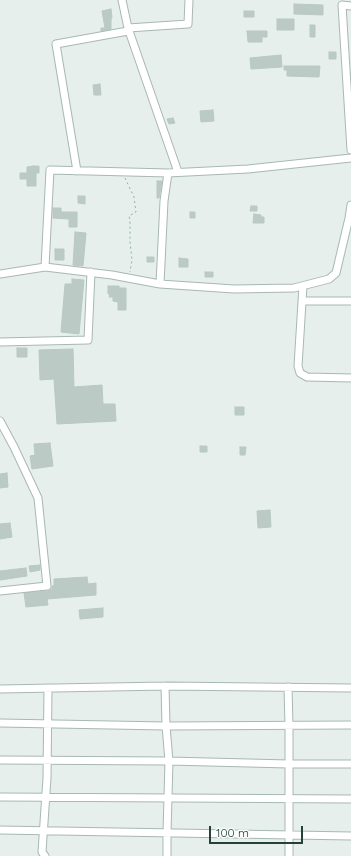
<!DOCTYPE html>
<html>
<head>
<meta charset="utf-8">
<style>
	body { margin:0 }
	#map { position:relative; width:351px; height:856px; overflow:hidden; background:#e6efeb; font-family:Quicksand,sans-serif }
	canvas { display:block }
	.scale { position:absolute; left:209px; top:826px; width:94px; height:18px; box-sizing:border-box; border:2px solid #24423a; border-top:0; padding-left:5px; font-size:12px; line-height:14px; white-space:nowrap; color:#24423a; -webkit-text-stroke:3px #f7fbf9; paint-order:stroke }
</style>
</head>
<body>
<div id="map">
<canvas width="351" height="856"></canvas>
<div class="scale">100 m</div>
</div>
<script>
const c = document.querySelector('canvas').getContext('2d');
c.lineJoin = 'round';
function paint(path, color) { c.fillStyle = color; c.fill(path, 'evenodd'); }
const toPath = rows => new Path2D(rows.map(r => 'M' + r).join(''));
function trace(path, color, width, dash) { c.strokeStyle = color; c.lineWidth = width; c.lineCap = dash ? 'butt' : 'round'; c.setLineDash(dash || []); c.stroke(path); }
const building = toPath([
	[294,4,323,5,323,15,294,14,294,4],
	[111,9,112,18,111,19,111,29,101,31,101,28,105,28,102,11,111,9],
	[244,11,254,11,254,17,244,17,244,11],
	[277,19,294,19,294,30,277,30,277,19],
	[310,25,315,25,315,37,310,37,310,25],
	[247,31,267,31,267,37,262,37,262,42,248,42,247,31],
	[329,52,336,52,336,59,329,59,329,52],
	[281,55,282,67,251,69,250,58,281,55],
	[284,66,320,66,319,77,287,76,287,70,284,70,284,66],
	[100,84,101,95,94,95,93,85,100,84],
	[213,110,214,121,201,122,200,111,213,110],
	[173,118,175,123,169,124,167,119,173,118],
	[33,166,39,166,39,173,36,173,36,186,27,186,27,179,20,179,20,173,27,173,27,167,33,166],
	[157,181,162,181,159,198,157,198,157,181],
	[78,196,85,196,85,204,78,203,78,196],
	[251,206,257,206,257,211,250,211,251,206],
	[53,208,61,208,61,212,77,212,77,227,69,227,69,219,53,218,53,208],
	[190,212,195,212,195,218,190,218,190,212],
	[254,214,261,215,261,217,264,217,264,223,253,223,254,214],
	[75,232,86,233,83,266,73,265,75,232],
	[55,249,64,249,64,260,55,260,55,249],
	[147,257,154,257,154,262,147,262,147,257],
	[179,258,188,259,188,267,179,267,179,258],
	[205,272,213,272,213,277,205,277,205,272],
	[72,279,84,280,79,334,61,332,65,284,72,284,72,279],
	[108,286,119,286,119,288,126,288,126,310,118,310,118,302,113,301,113,297,109,297,110,294,108,294,108,286],
	[17,348,27,348,27,357,17,357,17,348],
	[73,349,74,387,102,385,103,404,115,404,116,421,57,424,54,379,40,380,39,350,73,349],
	[235,407,244,407,244,415,235,415,235,407],
	[50,443,53,466,32,469,30,456,35,455,34,444,50,443],
	[200,446,207,446,207,452,200,452,200,446],
	[240,447,246,447,245,455,240,455,240,447],
	[7,473,8,487,0,488,0,474,7,473],
	[270,510,271,527,258,528,257,511,270,510],
	[10,523,12,537,0,539,0,524,10,523],
	[40,565,40,570,30,572,29,566,40,565],
	[26,568,27,576,0,580,0,571,26,568],
	[87,577,88,584,96,583,96,595,47,599,48,605,26,607,24,593,48,591,52,589,52,586,54,586,54,579,87,577],
	[103,608,103,617,80,619,79,610,103,608]
]);
paint(building, '#bbcac4');
trace(building, '#b8c9c2', 1);
const minor = toPath([
	[122,0,128,28,188,24,189,0],
	[351,6,342,5,351,150],
	[128,28,178,172],
	[77,171,56,44,128,31],
	[168,173,248,169,351,158],
	[0,274,45,267],
	[160,284,164,201,168,173,50,170,45,267,112,275,160,284,234,289,294,288,329,279,336,273,349,218,351,205],
	[303,286,298,366,300,373,307,377,351,378],
	[302,301,351,301],
	[0,342,88,340,91,272],
	[0,421,14,447,38,498,47,586,0,591],
	[165,686,166,726,169,761,167,833,167,856],
	[288,687,289,726,289,856],
	[0,689,165,686,351,688],
	[0,723,166,726,351,725],
	[0,760,169,761,289,764,351,764],
	[0,797,351,799],
	[0,830,351,836],
	[45,856,42,852,47,778,48,688]
]);
trace(minor, '#a8b8b2', 9);
trace(toPath([
	[125,178,134,197,136,212,129,216,130,220,130,242,132,260,130,272]
]), '#86b3a5', 1, [2, 3]);
trace(minor, '#fff', 7);
</script>
</body>
</html>
